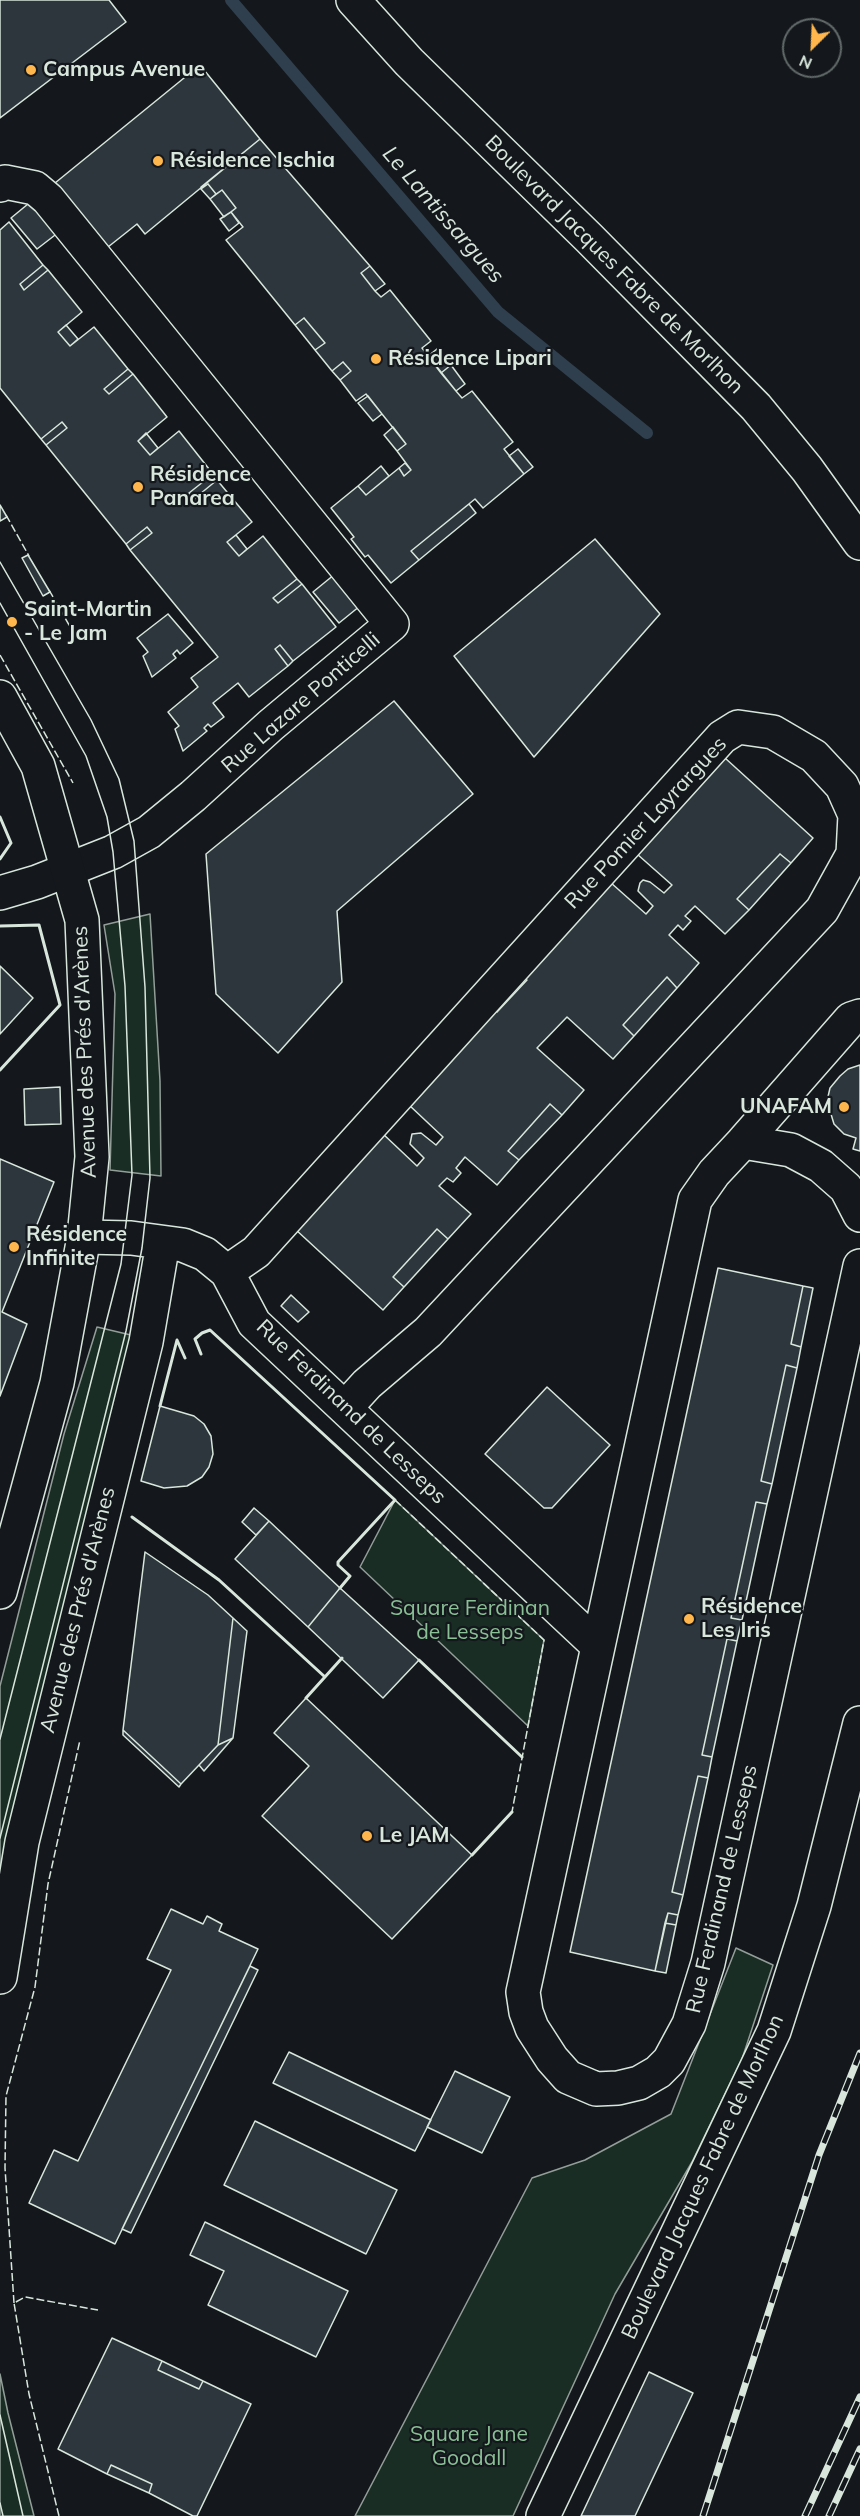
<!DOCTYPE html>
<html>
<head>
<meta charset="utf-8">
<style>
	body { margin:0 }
	#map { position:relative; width:860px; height:2516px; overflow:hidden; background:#14181c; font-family:Mulish,sans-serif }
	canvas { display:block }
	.north { position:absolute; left:782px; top:18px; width:60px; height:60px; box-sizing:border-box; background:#14181c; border:2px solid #626a69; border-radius:50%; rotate:204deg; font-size:16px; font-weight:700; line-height:24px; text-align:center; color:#d8e6dc }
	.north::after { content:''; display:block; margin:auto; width:21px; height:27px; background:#ffb74d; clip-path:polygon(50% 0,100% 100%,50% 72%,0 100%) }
</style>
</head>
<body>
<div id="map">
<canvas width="860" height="2516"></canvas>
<div class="north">N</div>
</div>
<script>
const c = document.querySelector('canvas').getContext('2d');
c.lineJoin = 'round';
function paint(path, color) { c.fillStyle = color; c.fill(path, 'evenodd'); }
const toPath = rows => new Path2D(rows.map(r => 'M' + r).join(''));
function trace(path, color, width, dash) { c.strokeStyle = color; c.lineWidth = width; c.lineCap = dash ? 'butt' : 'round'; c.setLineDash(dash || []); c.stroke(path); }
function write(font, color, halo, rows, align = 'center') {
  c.font = font + ' Mulish,sans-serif'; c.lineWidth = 4.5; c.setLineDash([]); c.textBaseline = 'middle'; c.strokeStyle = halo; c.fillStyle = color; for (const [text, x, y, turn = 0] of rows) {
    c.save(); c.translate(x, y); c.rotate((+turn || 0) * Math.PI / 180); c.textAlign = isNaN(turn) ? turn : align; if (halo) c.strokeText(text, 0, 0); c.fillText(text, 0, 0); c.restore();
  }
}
const green = toPath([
	[150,914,160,1081,161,1176,110,1170,115,994,104,925,150,914],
	[97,1327,135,1336,0,1916,0,1686,64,1434,97,1327],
	[395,1500,544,1640,528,1726,360,1567,395,1500],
	[736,1948,773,1965,742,2059,692,2162,615,2294,513,2516,355,2516,532,2178,585,2160,671,2114,736,1948],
	[0,2374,8,2413,34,2516,0,2516,0,2374]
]);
paint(green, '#1a2d24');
trace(green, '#939e99', 1.5);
trace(toPath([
	[231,0,498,312,647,433]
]), '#2f3f4d', 12);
const building = toPath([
	[0,0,109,0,126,22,0,118,0,0],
	[200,65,260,139,145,234,137,224,108,247,55,183,200,65],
	[260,139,370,266,361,273,375,291,381,297,390,290,431,341,422,348,456,391,462,398,472,391,513,442,504,449,524,474,483,508,475,499,411,551,419,560,391,583,368,555,365,557,351,539,354,537,331,508,358,486,366,495,399,468,404,476,411,470,397,451,406,444,366,394,356,401,340,380,351,371,343,362,332,371,315,350,325,343,304,318,295,325,226,240,243,227,231,212,236,208,222,190,216,194,208,184,201,189,201,187,260,139],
	[208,184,216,194,210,199,201,189,208,184],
	[222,190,236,208,224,217,210,199,222,190],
	[28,204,40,207,59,232,37,249,11,218,28,204],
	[231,212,239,223,229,231,220,219,231,212],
	[9,222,43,265,20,284,24,290,48,270,82,312,58,332,70,346,94,327,128,369,104,389,109,394,133,374,167,417,138,441,150,455,179,431,213,474,189,493,194,499,217,480,252,522,227,542,239,556,263,536,297,579,273,598,278,603,302,584,336,627,293,661,280,645,275,649,288,666,249,697,238,683,213,703,224,717,211,727,208,724,204,728,207,731,183,751,175,729,179,726,168,712,198,687,191,678,218,657,130,550,152,533,147,527,126,544,46,445,67,428,62,422,41,439,0,388,0,230,9,222],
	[43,265,48,270,24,290,20,284,43,265],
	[370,266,385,284,375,291,361,273,370,266],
	[304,318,325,343,315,350,295,325,304,318],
	[66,325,78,339,70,346,58,332,66,325],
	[437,349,451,365,441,373,428,356,437,349],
	[343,362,351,371,340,380,332,371,343,362],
	[451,365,465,384,456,391,441,373,451,365],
	[128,369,133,374,109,394,104,389,128,369],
	[368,396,382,414,373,421,358,403,368,396],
	[62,422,67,428,46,445,41,439,62,422],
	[393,427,406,444,397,451,384,435,393,427],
	[146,433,158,448,150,455,138,441,146,433],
	[518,449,533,467,524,474,509,456,518,449],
	[405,463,411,470,404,476,399,468,405,463],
	[381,466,389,476,366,495,358,486,381,466],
	[213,474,217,480,194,499,189,493,213,474],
	[469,504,476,513,419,560,411,551,469,504],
	[0,505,7,517,0,521,0,505],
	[147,527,152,533,130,550,126,544,147,527],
	[236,535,247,549,239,556,227,542,236,535],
	[595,539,660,614,534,757,454,656,595,539],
	[28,555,50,592,43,596,22,558,28,555],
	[335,574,360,606,339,623,313,592,335,574],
	[297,579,302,584,278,603,273,598,297,579],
	[168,614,193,643,180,654,177,650,173,654,176,658,152,677,143,656,148,652,137,638,168,614],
	[280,645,293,661,288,666,275,649,280,645],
	[394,701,473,794,337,911,342,982,278,1053,216,994,206,854,394,701],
	[725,758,813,838,791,863,780,854,737,899,749,910,725,934,695,906,685,916,691,921,683,930,678,925,669,935,699,963,677,988,667,977,623,1025,634,1036,613,1059,567,1017,537,1048,584,1090,562,1115,550,1104,508,1151,519,1160,497,1185,465,1157,456,1168,461,1173,453,1182,447,1178,439,1186,471,1214,448,1239,437,1229,393,1277,404,1287,383,1310,295,1229,382,1133,417,1166,424,1158,410,1144,412,1134,421,1133,436,1145,443,1137,409,1105,494,1010,497,1012,527,980,523,977,610,882,646,914,653,906,638,891,640,883,643,880,650,882,664,893,672,885,637,854,725,758],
	[780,854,791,863,749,910,737,899,780,854],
	[0,966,33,998,0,1034,0,966],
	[667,977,677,988,634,1036,623,1025,667,977],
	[860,1065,860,1151,853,1149,856,1138,844,1134,834,1124,827,1101,830,1088,840,1076,848,1069,860,1065],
	[60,1087,61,1124,25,1125,24,1089,60,1087],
	[550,1104,562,1115,519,1160,508,1151,550,1104],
	[0,1159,54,1182,2,1312,27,1324,0,1396,0,1159],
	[437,1229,448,1239,404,1287,393,1277,437,1229],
	[718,1268,803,1286,791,1344,801,1347,797,1368,786,1365,761,1481,772,1484,767,1504,756,1502,731,1618,742,1620,737,1641,727,1639,702,1755,712,1757,708,1778,698,1776,672,1892,683,1895,678,1915,668,1913,655,1971,570,1952,718,1268],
	[803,1286,813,1288,801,1347,791,1344,803,1286],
	[291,1295,309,1312,298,1322,281,1306,291,1295],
	[786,1365,797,1368,772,1484,761,1481,786,1365],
	[547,1387,610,1445,552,1508,544,1508,485,1454,547,1387],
	[160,1406,194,1416,204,1424,211,1436,213,1454,209,1467,202,1477,187,1486,164,1488,141,1481,160,1406],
	[756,1502,767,1504,742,1620,731,1618,756,1502],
	[254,1508,269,1521,256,1535,242,1522,254,1508],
	[269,1521,340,1588,308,1627,235,1559,269,1521],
	[145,1552,208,1595,233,1618,218,1745,181,1784,123,1730,145,1552],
	[340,1588,419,1660,383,1698,308,1627,340,1588],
	[233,1618,247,1631,233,1738,218,1745,233,1618],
	[727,1639,737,1641,712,1757,702,1755,727,1639],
	[306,1698,472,1855,392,1939,262,1816,309,1766,274,1733,306,1698],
	[123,1730,181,1784,179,1787,123,1735,123,1730],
	[233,1738,204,1771,199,1765,218,1745,233,1738],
	[698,1776,708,1778,683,1895,672,1892,698,1776],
	[171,1909,203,1924,207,1916,222,1924,219,1931,258,1949,115,2244,29,2203,54,2150,78,2161,171,1970,147,1959,171,1909],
	[668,1913,678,1915,676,1925,665,1923,668,1913],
	[665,1923,676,1925,666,1973,655,1971,665,1923],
	[250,1966,258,1970,131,2233,122,2229,250,1966],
	[289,2052,431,2120,415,2151,273,2083,289,2052],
	[455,2071,510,2097,482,2153,427,2127,455,2071],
	[255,2121,397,2190,366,2254,224,2185,255,2121],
	[205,2222,348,2291,316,2357,208,2305,224,2271,190,2255,205,2222],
	[112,2338,162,2361,158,2370,199,2389,203,2381,251,2404,197,2516,193,2516,149,2493,152,2484,111,2465,107,2474,58,2449,112,2338],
	[162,2361,203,2381,199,2389,158,2370,162,2361],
	[649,2372,693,2393,635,2516,581,2516,649,2372],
	[111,2465,152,2484,149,2493,107,2474,111,2465]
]);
paint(building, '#2c363c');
trace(building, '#d8e6dc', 1.5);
const minor = toPath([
	[0,185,5,182,35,188,48,199,392,624,271,725,193,796,149,832,113,852,37,882,0,893],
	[743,1142,851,1019,860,1016],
	[860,1215,846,1188,821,1166,791,1150,743,1142,714,1173,695,1200,523,1992,526,2012,532,2028,552,2059,568,2077,596,2089,618,2088,639,2083,658,2072,669,2061,689,2024,708,1963,860,1266],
	[84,1237,131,1238,183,1245,205,1254,227,1272,254,1323,598,1646],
	[227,1272,256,1252,722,737,738,727,773,732,814,756,842,786,855,815,853,854,822,910,428,1332,367,1384,345,1408],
	[0,1977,22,1842,146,1342,163,1243]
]);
const major = toPath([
	[353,0,409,62,589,238,756,407,807,469,860,543],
	[0,697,38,766,82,920,92,1157,84,1237,57,1383,0,1592],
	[543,2516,774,2031,814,1906,860,1723]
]);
trace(minor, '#d8e6dc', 36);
trace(major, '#d8e6dc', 36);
trace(minor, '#14181c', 33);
trace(major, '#14181c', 33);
trace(toPath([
	[0,562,91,720,119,779,134,841,145,987,150,1178,142,1248,126,1331,0,1838],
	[0,603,86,756,107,817,113,852,125,986,132,1175,121,1264,0,1739],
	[0,2415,23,2516],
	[0,2503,3,2516]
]), '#d8e6dc', 1.5);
const rail = toPath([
	[703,2516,819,2155,860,2053],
	[805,2516,860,2397],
	[829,2516,860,2449]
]);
trace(rail, '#d8e6dc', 7);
trace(rail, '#14181c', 4.5, [14]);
trace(toPath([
	[6,515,29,556],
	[49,590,76,637],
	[0,655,73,783],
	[395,1500,544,1640,512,1812],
	[14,2303,5,2168,6,2096,35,1987,48,1884,80,1740],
	[59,2516,29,2394,14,2303,25,2297,98,2310]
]), '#d8e6dc', 1.5, [8, 3]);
trace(toPath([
	[0,817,11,843,0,859],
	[0,926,39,925,60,1005,0,1070],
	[201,1354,195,1339,202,1333,210,1330,395,1500,338,1562,338,1565,350,1576,340,1588],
	[160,1406,177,1340,185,1358],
	[132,1517,219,1580,325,1677],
	[419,1660,522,1757],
	[306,1698,342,1658],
	[472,1855,512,1812]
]), '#d8e6dc', 3);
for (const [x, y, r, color] of [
	[31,70,6,"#ffb74d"],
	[158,161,6,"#ffb74d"],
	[376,359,6,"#ffb74d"],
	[138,487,6,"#ffb74d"],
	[12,622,6,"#ffb74d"],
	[844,1107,6,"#ffb74d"],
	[14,1247,6,"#ffb74d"],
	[689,1619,6,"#ffb74d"],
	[367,1836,6,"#ffb74d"]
]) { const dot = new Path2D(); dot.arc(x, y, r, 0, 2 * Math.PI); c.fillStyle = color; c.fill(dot); trace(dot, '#14181c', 2); }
write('bold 21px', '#d8e6dc', '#14181c', [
	["Campus Avenue",43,70],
	["Résidence Ischia",170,161],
	["Résidence Lipari",388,359],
	["Résidence",150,475],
	["Panarea",150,499],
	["Saint-Martin",24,610],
	["- Le Jam",24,634],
	["UNAFAM",832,1107,"right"],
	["Résidence",26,1235],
	["Infinite",26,1259],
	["Résidence",701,1607],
	["Les Iris",701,1631],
	["Le JAM",379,1836]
], 'left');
write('21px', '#d8e6dc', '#14181c', [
	["Boulevard Jacques Fabre de Morlhon",614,265,45],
	["Rue Lazare Ponticelli",301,703,-41],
	["Rue Pomier Layrargues",646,823,-47],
	["Avenue des Prés d'Arènes",85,1052,-92],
	["Rue Ferdinand de Lesseps",351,1412,44],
	["Avenue des Prés d'Arènes",78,1610,-76],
	["Rue Ferdinand de Lesseps",722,1889,-77],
	["Boulevard Jacques Fabre de Morlhon",703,2177,-65]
]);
write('21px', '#8ac095', '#14181c', [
	["Square Ferdinan",470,1609],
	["de Lesseps",470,1633],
	["Square Jane",469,2435],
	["Goodall",469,2459]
]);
write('italic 22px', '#d8e6dc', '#14181c', [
	["Le Lantissargues",443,215,49]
]);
</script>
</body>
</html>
